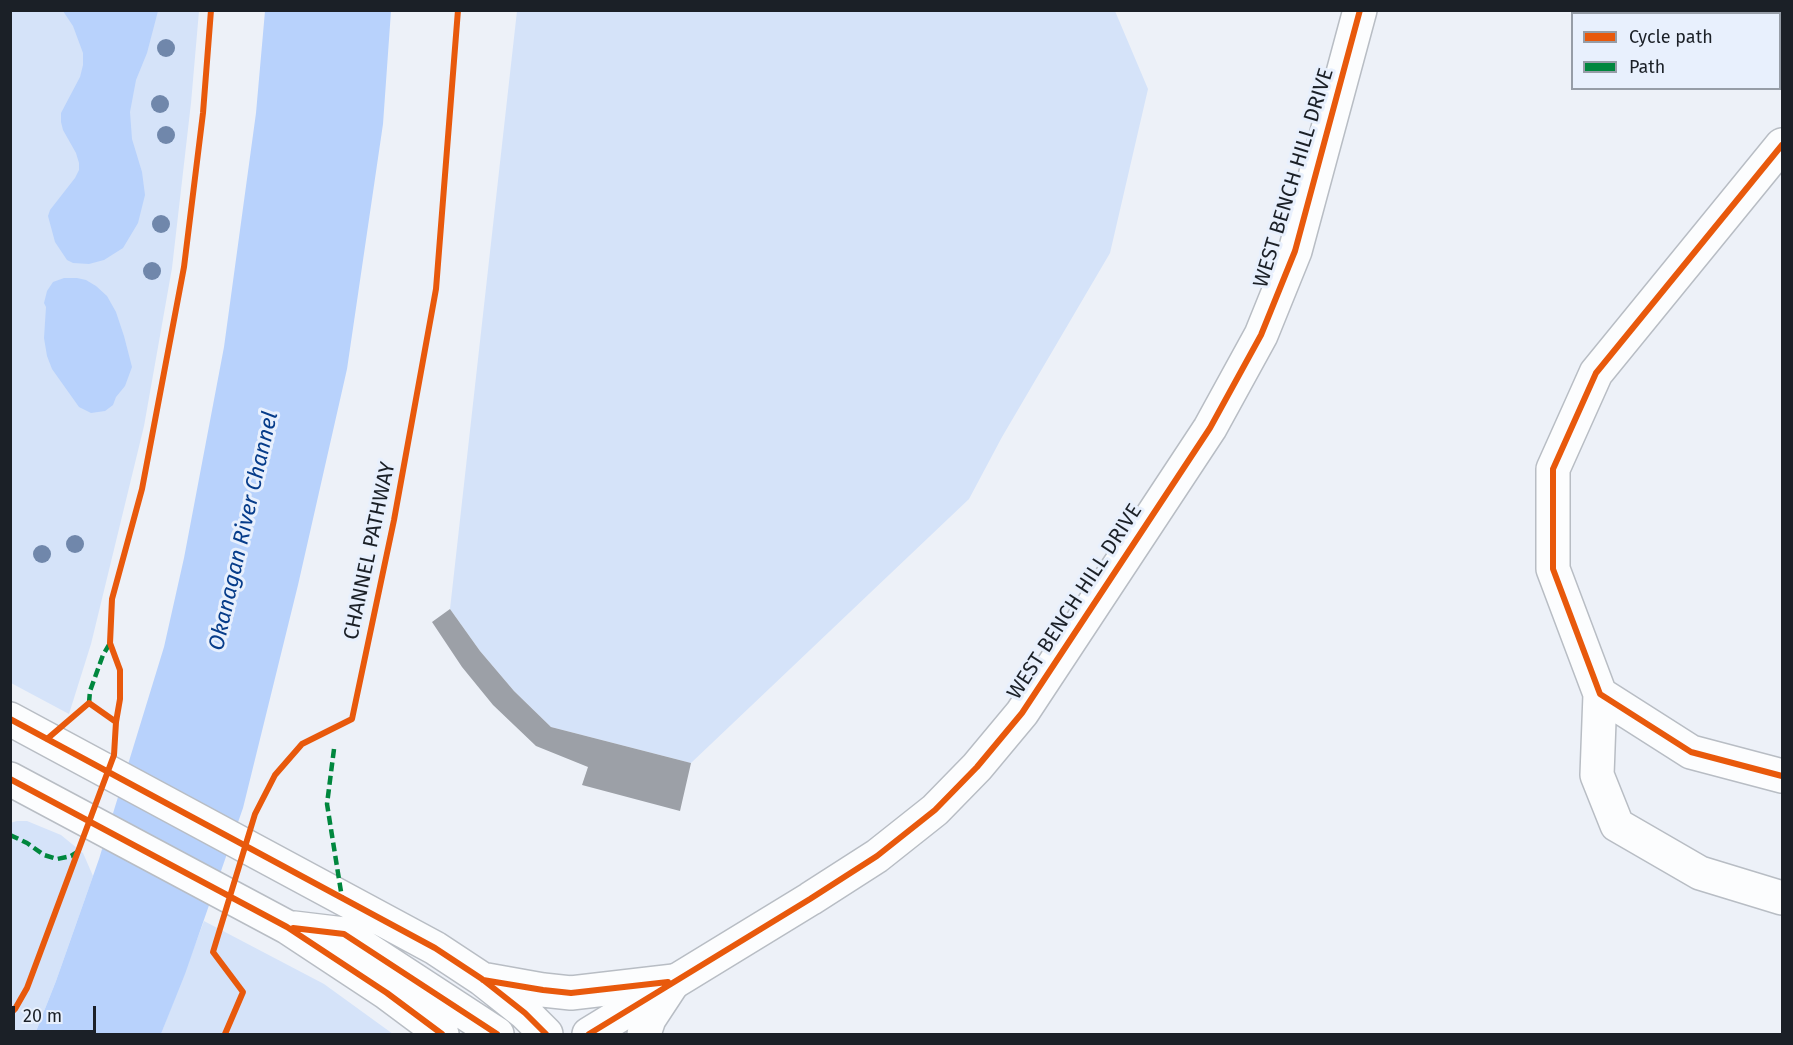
<!DOCTYPE html>
<html>
<head>
<meta charset="utf-8">
<style>
	body { margin:0 }
	#map { position:relative; width:1793px; height:1045px; overflow:hidden; background:#edf1f8; font-family:"Fira Sans",sans-serif }
	canvas { display:block }
	.frame { position:absolute; inset:0; border:12px solid #1b2027; pointer-events:none }
	.legend { position:absolute; left:1571px; top:12px; width:210px; height:78px; box-sizing:border-box; background:#e8f0fd; border:2px solid #969da7; margin:0; padding:8px 10px; list-style:none; font-size:18px; color:#1b2027 }
	.legend li { display:flex; align-items:center; gap:12px; height:30px }
	.legend b { width:30px; border:2px solid #969da7 }
	.scale { position:absolute; left:12px; top:1006px; width:84px; height:27px; box-sizing:border-box; border:3px solid #1b2027; border-top:0; padding-left:8px; font-size:18px; line-height:21px; white-space:nowrap; color:#1b2027; -webkit-text-stroke:4px #e8f0fd; paint-order:stroke }
</style>
</head>
<body>
<div id="map">
<canvas width="1793" height="1045"></canvas>
<div class="frame"></div>
<ul class="legend">
<li><b style="height:8px;background:#e8590c"></b>Cycle path</li>
<li><b style="height:8px;background:#00873e"></b>Path</li>
</ul>
<div class="scale">20 m</div>
</div>
<script>
const c = document.querySelector('canvas').getContext('2d');
c.lineJoin = 'round';
function paint(path, color) { c.fillStyle = color; c.fill(path, 'evenodd'); }
const toPath = rows => new Path2D(rows.map(r => 'M' + r).join(''));
function trace(path, color, width, dash) { c.strokeStyle = color; c.lineWidth = width; c.lineCap = dash ? 'butt' : 'round'; c.setLineDash(dash || []); c.stroke(path); }
function write(font, color, halo, rows, align = 'center') {
  c.font = font + ' "Fira Sans",sans-serif'; c.lineWidth = 6; c.setLineDash([]); c.textBaseline = 'middle'; c.strokeStyle = halo; c.fillStyle = color; for (const [text, x, y, turn = 0] of rows) {
    c.save(); c.translate(x, y); c.rotate((+turn || 0) * Math.PI / 180); c.textAlign = isNaN(turn) ? turn : align; if (halo) c.strokeText(text, 0, 0); c.fillText(text, 0, 0); c.restore();
  }
}
paint(toPath([
	[10,11,199,11,191,103,172,268,144,426,91,644,69,714,11,683],
	[517,11,1115,11,1148,89,1110,253,1002,437,969,499,691,763,551,727,514,691,480,651,450,609],
	[17,821,27,821,61,835,83,853,93,876,56,981,35,1034,11,1034,10,823],
	[204,921,324,984,393,1034,161,1034]
]), '#d5e3f9');
paint(toPath([
	[63,11,158,11,147,53,136,80,130,112,132,139,142,172,145,195,138,223,123,248,104,260,89,264,73,263,67,260,55,242,48,216,50,210,75,178,79,170,79,163,76,153,63,130,61,122,61,113,80,77,83,65,83,53,73,26],
	[265,11,391,11,383,124,347,369,298,585,243,808,185,974,161,1034,35,1034,56,981,99,859,164,647,184,558,224,347,256,113],
	[64,278,77,278,86,280,96,286,107,296,116,312,124,336,132,367,125,386,116,397,113,405,105,411,91,413,79,407,52,369,47,356,44,338,46,307,44,303,47,291,53,282]
]), '#b8d2fc');
paint(toPath([
	[450,609,480,651,514,691,551,727,691,763,680,811,582,785,588,767,536,746,493,705,462,667,432,622]
]), '#9ca0a7');
const minor = toPath([
	[1782,145,1596,373,1553,469,1553,569,1600,694,1691,752,1782,776],
	[1600,694,1597,775,1617,825,1700,873,1782,898],
	[589,1034,810,899,877,856,935,810,977,767,1022,713,1210,428,1261,335,1295,251,1360,10]
]);
const highway = toPath([
	[10,719,435,948,482,979,525,1013,546,1034],
	[10,779,287,927,387,993,442,1034],
	[294,928,344,934,497,1034],
	[487,980,543,990,571,993,674,981],
	[644,1034,649,1019,674,981]
]);
trace(minor, '#b8bdc4', 36);
trace(highway, '#b8bdc4', 36);
trace(minor, '#fcfdfe', 33);
trace(highway, '#fcfdfe', 33);
trace(toPath([
	[89,703,90,691,103,655,110,643],
	[334,749,327,804,342,898],
	[10,835,27,843,44,855,57,859,71,856,79,851]
]), '#00873e', 4.5, [9, 4.5]);
trace(toPath([
	[1782,145,1596,373,1553,469,1553,569,1600,694,1691,752,1782,776],
	[10,719,435,948,482,979,525,1013,546,1034],
	[116,722,120,699,120,670,110,643,112,599,142,489,184,267,203,113,211,10],
	[10,779,287,927,387,993,442,1034],
	[293,928,344,934,497,1034],
	[483,980,543,990,571,993,668,982],
	[10,1014,15,1009,27,988,114,755,116,722,89,703,47,739],
	[225,1034,243,992,213,952,255,814,275,775,302,744,352,719,394,520,436,289,458,10],
	[589,1034,810,899,877,856,935,810,977,767,1022,713,1210,428,1261,335,1295,251,1360,10]
]), '#e8590c', 6);
c.fillStyle = '#7087ab';
for (const [x, y] of [
	[166,48],
	[160,104],
	[166,135],
	[161,224],
	[152,271],
	[75,544],
	[42,554]
]) { c.beginPath(); c.arc(x, y, 9, 0, 2 * Math.PI); c.fill(); }
write('21px', '#1b2027', '#e8f0fd', [
	["WEST BENCH HILL DRIVE",1294,178,-73],
	["CHANNEL PATHWAY",370,551,-78],
	["WEST BENCH HILL DRIVE",1075,602,-57]
]);
write('italic 22px', '#063c8a', '#e8f0fd', [
	["Okanagan River Channel",244,531,-77]
]);
</script>
</body>
</html>
